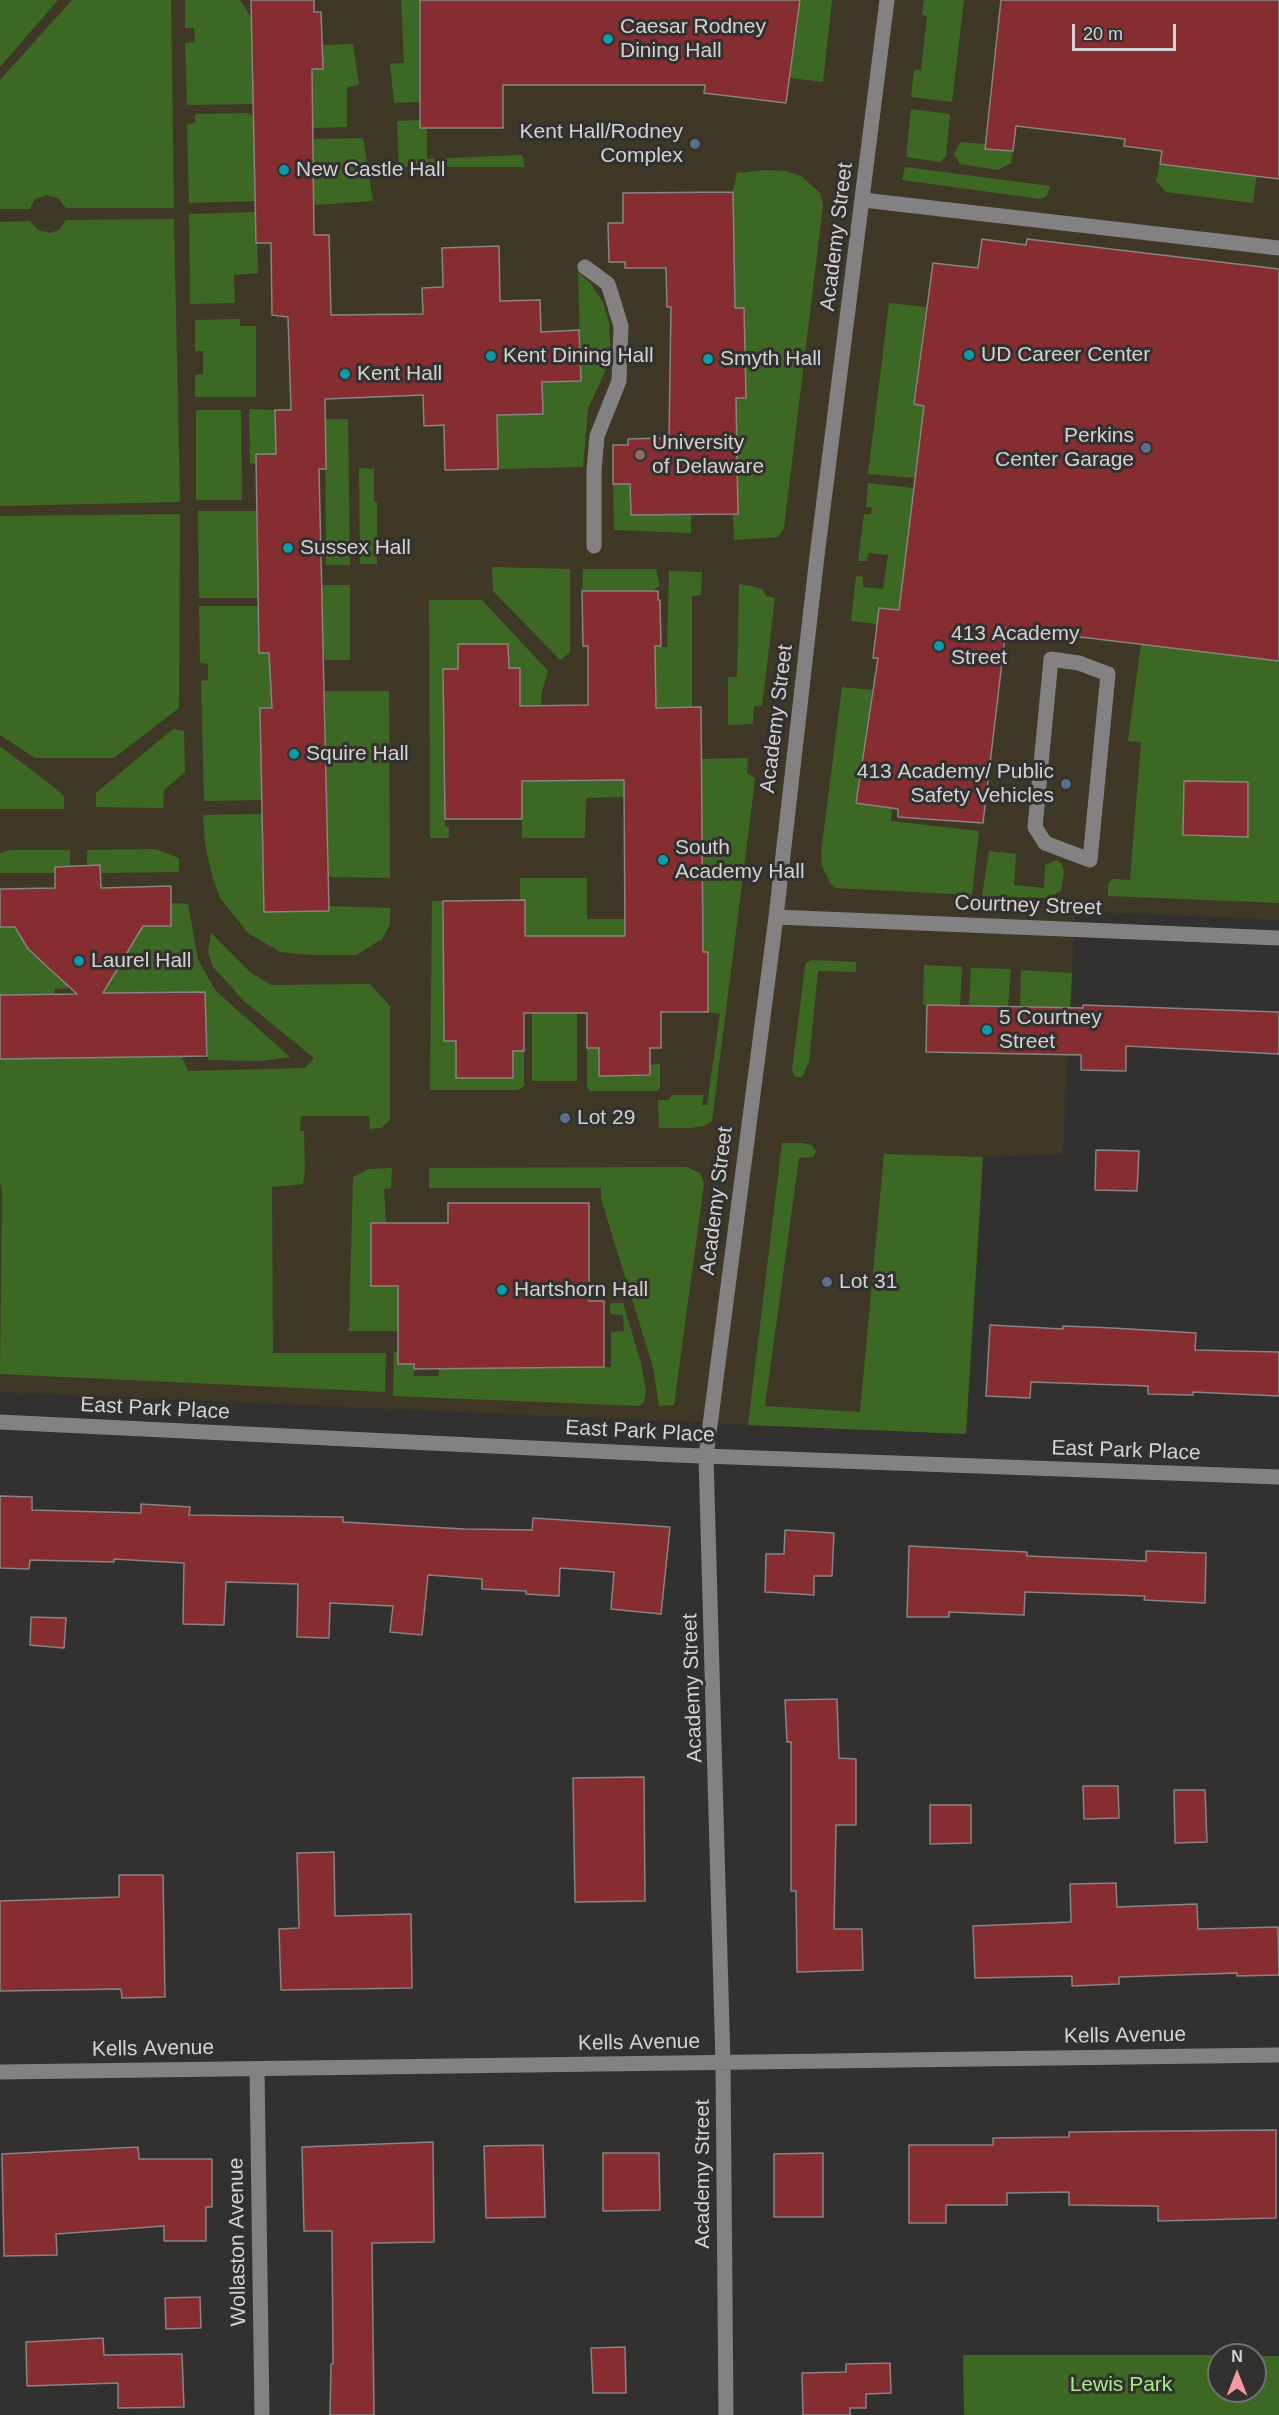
<!DOCTYPE html>
<html>
<head>
<meta charset="utf-8">
<style>
	body { margin:0 }
	#map { position:relative; width:1279px; height:2415px; overflow:hidden; background:#33312f; font-family:Helvetica,sans-serif }
	canvas { display:block }
	.north { position:absolute; left:1207px; top:2343px; width:60px; height:60px; box-sizing:border-box; background:#33312f; border:2px solid #737170; border-radius:50%; rotate:0deg; font-size:16px; font-weight:700; line-height:24px; text-align:center; color:#d3d2d1 }
	.north::after { content:''; display:block; margin:auto; width:21px; height:27px; background:#f49aa0; clip-path:polygon(50% 0,100% 100%,50% 72%,0 100%) }
	.scale { position:absolute; left:1072px; top:24px; width:104px; height:27px; box-sizing:border-box; border:3px solid #d3d2d1; border-top:0; padding-left:8px; font-size:18px; line-height:21px; white-space:nowrap; color:#d3d2d1; -webkit-text-stroke:4px #33312f; paint-order:stroke }
</style>
</head>
<body>
<div id="map">
<canvas width="1279" height="2415"></canvas>
<div class="north">N</div>
<div class="scale">20 m</div>
</div>
<script>
const c = document.querySelector('canvas').getContext('2d');
c.lineJoin = 'round';
function paint(path, color) { c.fillStyle = color; c.fill(path, 'evenodd'); }
const toPath = rows => new Path2D(rows.map(r => 'M' + r).join(''));
function trace(path, color, width, dash) { c.strokeStyle = color; c.lineWidth = width; c.lineCap = dash ? 'butt' : 'round'; c.setLineDash(dash || []); c.stroke(path); }
function write(font, color, halo, rows, align = 'center') {
  c.font = font + ' Helvetica,sans-serif'; c.lineWidth = 6; c.setLineDash([]); c.textBaseline = 'middle'; c.strokeStyle = halo; c.fillStyle = color; for (const [text, x, y, turn = 0] of rows) {
    c.save(); c.translate(x, y); c.rotate((+turn || 0) * Math.PI / 180); c.textAlign = isNaN(turn) ? turn : align; if (halo) c.strokeText(text, 0, 0); c.fillText(text, 0, 0); c.restore();
  }
}
paint(toPath([
	[0,0,1279,0,1279,920,1075,911,1063,1154,983,1157,966,1434,0,1392]
]), '#403827');
paint(toPath([
	[0,0,58,0,0,67],
	[72,0,171,0,174,208,66,208,58,198,46,195,34,200,30,209,0,209,0,80],
	[185,0,240,0,252,19,255,104,187,105,185,43,195,42,194,28,185,28],
	[401,0,420,0,420,102,394,103,390,64,404,63],
	[800,0,832,0,823,82,790,78],
	[924,0,964,0,952,102,911,97,914,70,921,70,927,16,922,15],
	[353,44,359,85,347,87,347,127,313,128,312,69,323,69,322,45],
	[911,109,950,114,946,156,940,162,906,157],
	[248,113,254,116,256,201,189,203,187,124,195,123,195,114],
	[420,120,420,128,427,128,427,159,522,155,525,167,399,167,397,121],
	[363,138,373,201,314,205,313,139],
	[960,142,985,144,985,149,1013,151,1011,163,998,170,960,164,954,154],
	[1259,159,1253,203,1166,192,1156,181,1160,164,1213,171],
	[905,167,1050,186,1047,196,1040,199,902,180],
	[765,170,786,171,801,176,820,193,823,205,784,528,778,537,734,540,733,514,738,514,736,398,746,398,744,308,735,308,733,191,737,173],
	[256,212,258,273,234,275,235,303,190,304,189,214],
	[174,219,180,502,0,506,0,222,30,221,38,230,50,233,59,230,66,220],
	[578,272,591,284,603,302,609,322,610,344,607,367,588,409,583,467,498,469,497,415,543,414,542,382,581,381],
	[889,303,926,307,914,404,924,406,915,478,868,474],
	[240,319,240,326,256,326,256,397,195,397,195,375,203,374,203,351,195,351,195,320],
	[249,409,275,410,276,454,256,454,256,464,250,463],
	[196,410,241,410,242,500,196,500],
	[325,419,348,419,350,565,326,565],
	[359,468,374,469,374,502,377,502,377,564,360,564],
	[868,483,914,488,900,610,879,608,877,624,851,621,856,576,863,577,863,587,883,589,888,555,868,553,867,561,858,561,864,514,871,514,872,507,866,507],
	[613,484,630,484,631,515,691,515,691,533,614,530],
	[198,511,256,511,258,598,199,598],
	[180,514,179,708,114,758,35,758,0,735,0,516],
	[492,567,570,569,570,652,560,660,493,591],
	[583,569,656,569,660,586,651,591,582,591],
	[669,571,702,572,701,595,692,596,692,707,656,708,655,647,667,647],
	[739,584,756,587,763,590,766,596,775,598,762,706,754,706,753,724,728,725,728,677,737,677],
	[320,585,350,585,350,660,325,660,324,653,321,653],
	[429,600,482,600,548,671,541,695,542,706,520,706,520,669,509,668,508,644,458,644,458,669,443,669,445,826,449,827,449,838,430,838],
	[199,606,258,606,259,652,269,653,272,708,260,708,262,800,204,801,201,681,208,680,208,664,200,663],
	[1141,644,1279,661,1279,903,1108,896,1108,884,1112,879,1130,880,1141,742,1128,741],
	[842,687,872,690,864,760,861,761,856,803,892,808,891,821,979,831,972,895,836,888,831,884,822,866,821,853],
	[325,691,389,691,390,878,328,877],
	[173,729,184,731,185,772,164,790,163,808,96,807,96,793],
	[0,746,59,791,64,796,64,809,0,809],
	[748,758,747,773,755,778,753,796,712,1121,704,1126,690,1128,659,1128,658,1100,669,1100,672,1095,704,1095,702,1105,707,1105,720,1014,708,1012,708,952,703,952,701,759],
	[624,780,624,797,586,798,585,838,522,838,522,781],
	[262,814,264,912,329,911,329,906,390,908,390,924,382,939,356,955,311,955,280,952,248,933,220,898,212,875,205,844,203,815],
	[155,849,179,858,179,872,100,873,87,866,87,850],
	[10,850,70,850,70,866,55,873,0,873,0,853],
	[989,851,1016,854,1014,885,1044,888,1045,865,1056,860,1062,864,1064,872,1061,891,1047,898,982,896],
	[520,878,587,878,587,919,625,919,625,936,525,936,525,901,520,900],
	[432,901,443,901,444,1041,456,1041,456,1078,513,1078,513,1051,524,1051,524,1086,518,1090,430,1090],
	[171,903,188,904,198,960,216,991,290,1057,261,1061,208,1060,205,992,106,993,106,988,121,958,128,951,142,926,171,926],
	[0,927,15,927,28,949,37,957,47,964,69,972,69,988,55,989,54,994,0,995],
	[211,933,250,972,271,985,370,984,390,1006,390,1120,381,1128,370,1129,369,1116,301,1116,300,1131,304,1131,305,1171,303,1184,272,1187,273,1353,386,1353,385,1392,0,1374,2,1191,0,1182,0,1059,182,1057,188,1071,305,1068,314,1058,244,1001,213,967,208,952],
	[812,960,856,962,856,972,818,971,809,1062,802,1077,795,1077,792,1070,805,967,806,963],
	[924,965,962,967,960,1006,923,1005],
	[971,968,1011,969,1008,1007,969,1006],
	[1021,970,1072,973,1068,1055,1020,1007],
	[532,1013,577,1013,577,1081,532,1081],
	[587,1048,599,1048,599,1076,650,1075,650,1065,660,1064,660,1088,657,1091,590,1091,587,1087],
	[782,1143,803,1143,812,1145,816,1151,813,1157,799,1158,765,1406,860,1412,884,1154,983,1157,966,1434,748,1425],
	[686,1167,700,1173,704,1184,674,1405,659,1406,653,1367,601,1199,601,1188,429,1188,429,1168],
	[392,1168,391,1188,384,1189,386,1223,371,1224,371,1286,418,1286,398,1331,349,1331,353,1177,369,1169],
	[610,1303,623,1303,641,1363,646,1390,644,1402,639,1406,393,1396,394,1352,398,1352,414,1364,414,1376,439,1376,439,1364,446,1369,611,1367,611,1332,624,1331,623,1315,610,1314],
	[963,2355,1219,2355,1219,2391,1255,2391,1255,2356,1279,2356,1279,2415,964,2415]
]), '#3c6823');
const building = toPath([
	[251,0,314,0,314,12,321,12,323,69,312,69,314,235,329,235,331,315,423,314,422,288,443,287,442,248,499,246,500,301,540,300,541,332,579,330,581,381,542,382,543,414,497,415,498,469,445,470,444,425,424,426,423,395,325,399,326,469,319,469,329,911,264,912,260,708,272,708,269,653,259,653,256,454,276,454,275,410,291,410,288,317,272,315,271,243,256,243,251,0],
	[420,0,800,0,786,103,704,93,705,85,503,85,503,128,420,128,420,0],
	[1001,0,1279,0,1279,179,1160,164,1162,151,1124,146,1125,139,1016,126,1013,151,985,149,1001,0],
	[733,192,735,308,744,308,746,398,736,398,738,514,631,515,630,484,613,484,613,445,628,445,628,439,669,438,671,307,667,307,666,268,625,268,625,262,609,262,608,223,623,223,623,193,733,192],
	[982,239,1026,245,1027,239,1279,269,1279,661,1006,628,983,823,898,817,898,809,856,803,878,658,873,658,879,608,899,610,924,406,914,404,933,263,978,268,982,239],
	[582,591,658,591,658,600,660,600,661,646,655,646,656,708,701,707,703,952,708,952,708,1012,661,1012,661,1048,650,1048,650,1075,599,1076,599,1048,587,1048,587,1013,524,1013,524,1051,513,1051,513,1078,456,1078,456,1041,444,1041,443,901,525,900,525,936,625,936,624,780,522,781,522,819,445,819,443,669,458,669,458,644,508,644,509,668,520,668,520,706,588,705,588,646,583,646,582,591],
	[1184,781,1248,782,1248,837,1183,835,1184,781],
	[100,865,101,888,171,886,171,926,143,926,103,993,205,992,207,1056,0,1059,0,995,77,994,28,949,15,927,0,927,0,889,55,888,55,867,100,865],
	[927,1005,1083,1008,1083,1005,1279,1012,1279,1054,1126,1046,1126,1071,1081,1070,1081,1055,926,1052,927,1005],
	[1096,1150,1139,1151,1137,1191,1095,1190,1096,1150],
	[448,1203,589,1203,589,1301,604,1301,604,1367,414,1369,414,1364,398,1364,398,1286,371,1286,371,1223,448,1223,448,1203],
	[990,1325,1063,1329,1063,1326,1113,1328,1196,1333,1195,1350,1279,1352,1279,1396,1193,1392,1193,1395,1148,1394,1148,1386,1031,1382,1030,1398,986,1396,990,1325],
	[0,1496,32,1497,32,1510,141,1513,141,1504,190,1507,189,1515,343,1517,343,1522,464,1529,532,1530,533,1518,670,1527,661,1614,611,1609,614,1572,560,1568,559,1596,526,1594,526,1591,482,1589,482,1579,428,1575,422,1635,390,1632,393,1606,330,1603,329,1638,297,1637,298,1584,226,1582,224,1625,183,1624,184,1563,114,1559,114,1562,30,1560,29,1569,0,1568,0,1496],
	[785,1530,834,1533,832,1576,814,1576,814,1595,765,1592,766,1554,784,1554,785,1530],
	[909,1546,1027,1552,1027,1556,1146,1561,1146,1551,1206,1553,1205,1603,1144,1600,1145,1596,1025,1592,1024,1615,949,1612,949,1617,907,1617,909,1546],
	[31,1617,66,1618,64,1648,30,1645,31,1617],
	[837,1699,839,1758,856,1759,856,1825,836,1825,834,1929,862,1929,863,1970,797,1972,796,1891,791,1891,791,1742,787,1742,785,1700,837,1699],
	[644,1777,645,1901,575,1902,573,1778,644,1777],
	[1083,1786,1118,1786,1119,1818,1084,1819,1083,1786],
	[1174,1790,1205,1790,1207,1842,1175,1843,1174,1790],
	[930,1805,971,1805,971,1843,930,1844,930,1805],
	[334,1852,335,1916,411,1914,412,1988,281,1990,279,1929,299,1928,297,1853,334,1852],
	[119,1875,163,1875,165,1997,122,1998,121,1989,0,1991,0,1901,119,1897,119,1875],
	[1116,1883,1117,1907,1197,1904,1198,1929,1278,1927,1279,1975,1237,1976,1237,1973,1119,1977,1119,1984,1072,1986,1072,1976,975,1978,973,1926,1071,1922,1070,1884,1116,1883],
	[1276,2130,1276,2218,1158,2221,1158,2206,1069,2205,1069,2192,1007,2193,1007,2205,946,2205,946,2223,909,2223,909,2145,993,2145,993,2138,1069,2137,1069,2132,1276,2130],
	[433,2142,434,2242,372,2243,374,2415,330,2415,331,2364,333,2364,332,2231,304,2231,302,2147,433,2142],
	[543,2145,545,2217,486,2218,484,2146,543,2145],
	[138,2147,139,2159,212,2159,212,2207,206,2207,206,2241,164,2241,164,2226,56,2234,57,2255,4,2256,2,2154,138,2147],
	[603,2153,659,2153,660,2210,603,2211,603,2153],
	[823,2153,823,2217,774,2217,774,2154,823,2153],
	[200,2297,201,2328,166,2329,165,2298,200,2297],
	[103,2338,104,2355,182,2354,184,2407,118,2408,118,2383,27,2386,26,2342,103,2338],
	[625,2347,626,2393,593,2393,591,2348,625,2347],
	[890,2363,891,2393,866,2394,866,2408,850,2408,850,2415,803,2415,802,2373,846,2372,846,2364,890,2363]
]);
paint(building, '#852d30');
trace(building, '#888484', 1.5);
trace(toPath([
	[863,200,1279,248],
	[585,267,608,284,621,326,619,381,597,436,594,471,594,546],
	[1051,659,1079,663,1108,674,1090,860,1045,843,1035,827,1051,659],
	[776,917,1279,938],
	[0,1422,676,1455,1279,1477],
	[257,2069,262,2415],
	[0,2072,1279,2055],
	[726,2415,723,2063,706,1456,776,917,817,556,887,0]
]), '#838182', 15);
for (const [x, y, r, color] of [
	[608,39,6,"#0f9aa8"],
	[695,144,6,"#5c6f8a"],
	[284,170,6,"#0f9aa8"],
	[969,355,6,"#0f9aa8"],
	[491,356,6,"#0f9aa8"],
	[708,359,6,"#0f9aa8"],
	[345,374,6,"#0f9aa8"],
	[1146,448,6,"#5c6f8a"],
	[640,455,6,"#8d6e63"],
	[288,548,6,"#0f9aa8"],
	[939,646,6,"#0f9aa8"],
	[294,754,6,"#0f9aa8"],
	[1066,784,6,"#5c6f8a"],
	[663,860,6,"#0f9aa8"],
	[79,961,6,"#0f9aa8"],
	[987,1030,6,"#0f9aa8"],
	[565,1118,6,"#5c6f8a"],
	[827,1282,6,"#5c6f8a"],
	[502,1290,6,"#0f9aa8"]
]) { const dot = new Path2D(); dot.arc(x, y, r, 0, 2 * Math.PI); c.fillStyle = color; c.fill(dot); trace(dot, '#33312f', 2); }
write('21px', '#d3d2d1', '#33312f', [
	["Caesar Rodney",620,27],
	["Dining Hall",620,51],
	["Kent Hall/Rodney",683,132,"right"],
	["Complex",683,156,"right"],
	["New Castle Hall",296,170],
	["UD Career Center",981,355],
	["Kent Dining Hall",503,356],
	["Smyth Hall",720,359],
	["Kent Hall",357,374],
	["Perkins",1134,436,"right"],
	["Center Garage",1134,460,"right"],
	["University",652,443],
	["of Delaware",652,467],
	["Sussex Hall",300,548],
	["413 Academy",951,634],
	["Street",951,658],
	["Squire Hall",306,754],
	["413 Academy/ Public",1054,772,"right"],
	["Safety Vehicles",1054,796,"right"],
	["South",675,848],
	["Academy Hall",675,872],
	["Laurel Hall",91,961],
	["5 Courtney",999,1018],
	["Street",999,1042],
	["Lot 29",577,1118],
	["Lot 31",839,1282],
	["Hartshorn Hall",514,1290]
], 'left');
write('21px', '#d3d2d1', '#33312f', [
	["Academy Street",837,237,-83],
	["Academy Street",777,719,-83],
	["Courtney Street",1028,906,2],
	["Academy Street",717,1201,-83],
	["East Park Place",155,1409,3],
	["East Park Place",640,1432,3],
	["East Park Place",1126,1451,2],
	["Academy Street",693,1688,-92],
	["Kells Avenue",1125,2036,-1],
	["Kells Avenue",639,2043,-1],
	["Kells Avenue",153,2049,-1],
	["Academy Street",703,2174,-90],
	["Wollaston Avenue",238,2242,-91]
]);
write('21px', '#a6eb84', '#33312f', [
	["Lewis Park",1121,2385]
]);
</script>
</body>
</html>
